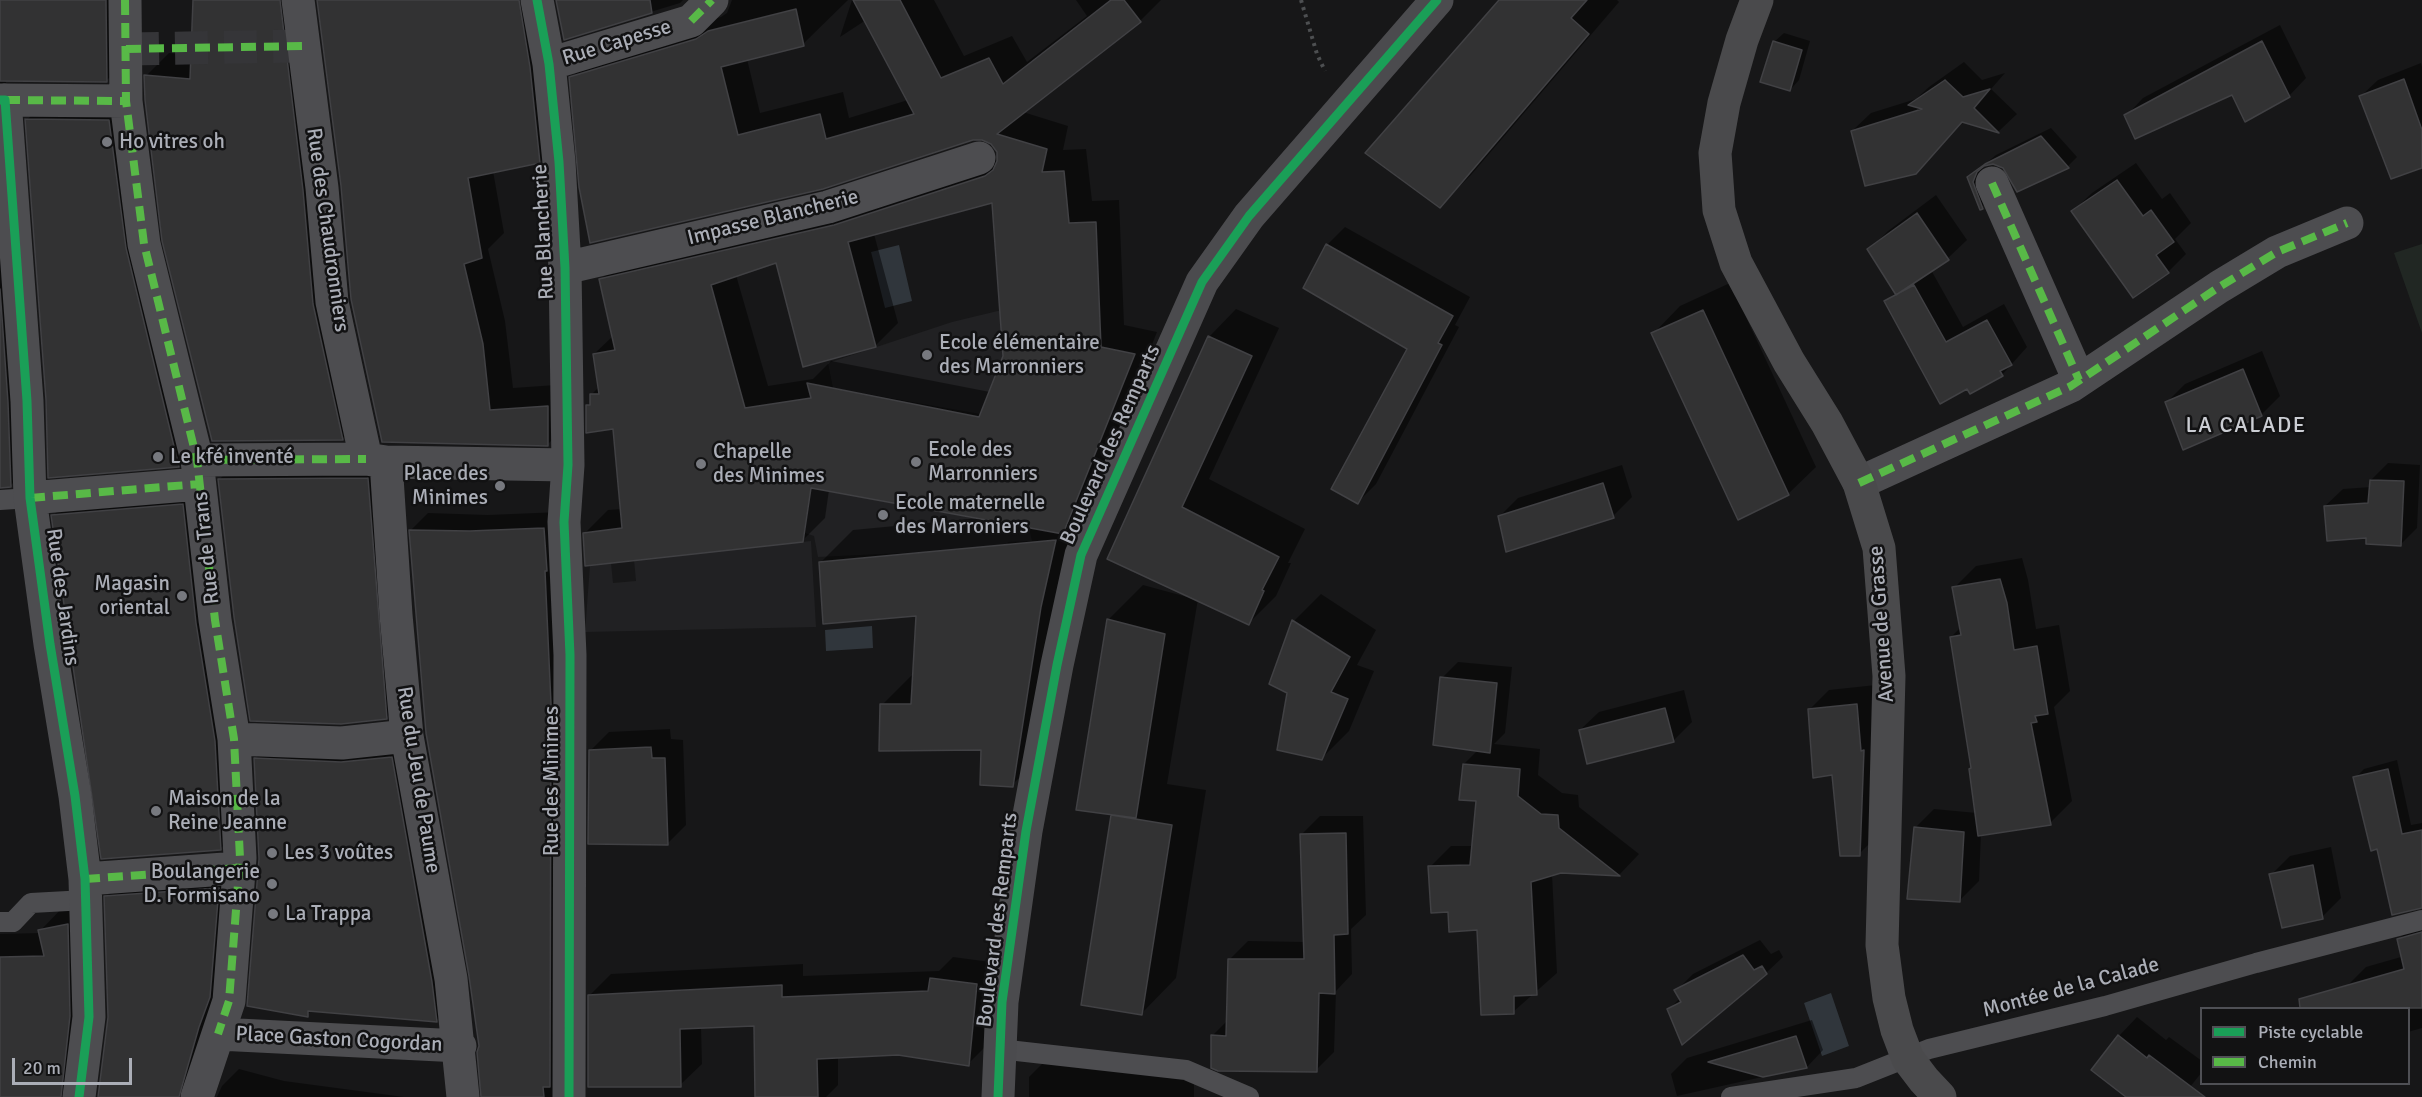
<!DOCTYPE html>
<html>
<head>
<meta charset="utf-8">
<style>
	body { margin:0 }
	#map { position:relative; width:2422px; height:1097px; overflow:hidden; background:#171718; font-family:Signika,sans-serif }
	canvas { display:block }
	.legend { position:absolute; left:2200px; top:1007px; width:210px; height:78px; box-sizing:border-box; background:#121213; border:2px solid #4f5055; margin:0; padding:8px 10px; list-style:none; font-size:18px; color:#abaeb7 }
	.legend li { display:flex; align-items:center; gap:12px; height:30px }
	.legend b { width:30px; border:2px solid #4f5055 }
	.scale { position:absolute; left:12px; top:1058px; width:120px; height:27px; box-sizing:border-box; border:3px solid #abaeb7; border-top:0; padding-left:8px; font-size:18px; line-height:21px; white-space:nowrap; color:#abaeb7; -webkit-text-stroke:4px #121213; paint-order:stroke }
</style>
</head>
<body>
<div id="map">
<canvas width="2422" height="1097"></canvas>
<ul class="legend">
<li><b style="height:8px;background:#1a9f57"></b>Piste cyclable</li>
<li><b style="height:8px;background:#58b947"></b>Chemin</li>
</ul>
<div class="scale">20 m</div>
</div>
<script>
const c = document.querySelector('canvas').getContext('2d');
c.lineJoin = 'round';
function paint(path, color) { c.fillStyle = color; c.fill(path, 'evenodd'); }
const toPath = rows => new Path2D(rows.map(r => 'M' + r).join(''));
function trace(path, color, width, dash) { c.strokeStyle = color; c.lineWidth = width; c.lineCap = dash ? 'butt' : 'round'; c.setLineDash(dash || []); c.stroke(path); }
function write(font, color, halo, rows, align = 'center') {
  c.font = font + ' Signika,sans-serif'; c.lineWidth = 5; c.setLineDash([]); c.textBaseline = 'middle'; c.strokeStyle = halo; c.fillStyle = color; for (const [text, x, y, turn = 0] of rows) {
    c.save(); c.translate(x, y); c.rotate((+turn || 0) * Math.PI / 180); c.textAlign = isNaN(turn) ? turn : align; if (halo) c.strokeText(text, 0, 0); c.fillText(text, 0, 0); c.restore();
  }
}
paint(toPath([
	[1010,308,1013,329,980,414,833,388,828,363,952,322],
	[789,484,1029,528,1032,541,1008,542,1003,560,924,552,818,557,814,536,805,533,809,502],
	[811,541,816,627,585,632,590,565,611,563,613,583,636,581,634,560]
]), '#212123');
paint(toPath([
	[2422,244,2422,333,2394,253]
]), '#212723');
paint(toPath([
	[899,245,912,301,885,308,871,252],
	[872,626,873,648,826,651,825,630],
	[1831,993,1849,1046,1822,1056,1804,1003]
]), '#30363c');
paint(toPath([
	[0,0,129,0,129,58,106,81,5,80,9,90,33,463,10,486,0,488],
	[195,0,304,0,365,416,342,439,146,76,169,53,192,55],
	[318,0,544,0,562,139,540,162,493,171,504,233,488,249,505,321,513,388,570,384,570,422,548,444,383,441,342,185],
	[558,0,683,0,680,3,565,38],
	[732,0,848,0,803,44,747,59,760,113,843,92,849,118,908,100,866,20,840,37,852,0,934,0,964,56,1012,36,1027,62,1087,16,1076,0,1161,0,1140,21,1023,112,1068,126,1063,150,1086,149,1092,201,1119,200,1124,325,1157,332,1086,508,1045,752,1012,785,983,749,882,705,914,673,917,615,820,563,853,530,979,518,829,490,825,518,802,541,585,533,608,510,622,509,614,427,587,406,591,402,591,395,599,387,594,354,613,336,601,280,624,257,858,203,999,157,993,143,984,138,973,139,823,187,571,78,594,55,721,17,727,13],
	[993,201,1004,356,990,392,831,361,813,379,768,386,736,275,777,261,875,346,898,323,874,234],
	[1500,0,1617,0,1619,2,1471,175,1440,206],
	[2280,25,2306,78,2289,96,2233,93,2126,116,2143,98],
	[1784,33,1810,41,1799,80,1790,90,1774,42],
	[1964,62,1982,80,2005,73,1991,89,2017,114,1999,131,1963,120,1915,172,1852,131,1871,113,1916,99,1929,87],
	[2421,63,2422,67,2422,167,2361,96,2378,80],
	[46,100,129,101,198,446,178,465,47,400,27,120],
	[2051,128,2077,157,2068,166,2017,190,2005,167,1994,163,1984,165,1982,171,1991,198,1981,208,1969,177,1996,155],
	[2136,163,2162,199,2170,193,2191,223,2175,239,2186,254,2168,272,2073,211,2092,193],
	[1936,195,1967,240,1948,258,1931,270,1963,327,2004,304,2027,347,2002,375,1971,392,1886,302,1896,292,1869,250,1888,231],
	[1345,227,1470,297,1455,325,1459,327,1376,484,1358,502,1409,348,1327,245],
	[1730,283,1816,467,1788,494,1653,334,1680,306],
	[1236,309,1279,328,1209,479,1305,529,1288,563,1291,563,1276,596,1249,623,1198,599,1167,784,1206,790,1176,978,1142,1013,1112,816,1115,814,1078,808,1109,619,1143,585,1191,598,1192,597,1109,558,1209,337],
	[2262,351,2280,396,2261,415,2166,403,2185,384],
	[237,461,386,461,404,700,386,718,220,479],
	[2388,463,2420,465,2417,528,2400,545,2368,536,2325,506,2343,489,2371,487,2371,480],
	[1622,465,1632,497,1613,516,1499,517,1518,498],
	[204,484,241,828,220,849,53,516,74,494],
	[560,512,562,1097,482,1097,480,1046,411,530,428,513,488,515],
	[2022,558,2028,580,2036,629,2059,625,2070,691,2054,707,2072,801,2050,823,1981,834,1979,881,1960,900,1915,828,1934,809,1977,813,1973,767,1951,637,1961,627,1954,588,1976,566],
	[1321,594,1376,630,1357,665,1374,671,1349,731,1321,759,1289,693,1294,621],
	[1458,662,1512,667,1505,733,1494,744,1540,749,1538,775,1562,793,1578,795,1579,807,1639,854,1620,874,1561,871,1552,874,1557,973,1513,1012,1479,929,1449,910,1430,867,1451,846,1473,846,1477,800,1464,764,1480,748,1442,678],
	[1876,685,1878,835,1859,854,1834,773,1810,709,1829,690],
	[1684,690,1692,722,1673,741,1580,730,1599,712],
	[670,729,671,739,683,740,686,825,667,844,590,751,609,732],
	[412,737,456,1001,436,1021,312,1010,307,1015,255,759,275,739],
	[2397,760,2411,825,2422,823,2422,908,2378,847,2355,778,2364,769],
	[1320,816,1363,816,1366,915,1351,929,1352,974,1336,991,1334,1052,1316,1070,1212,1036,1228,1020,1230,959,1248,941,1305,942,1302,834],
	[2331,847,2341,898,2322,917,2271,875,2290,856],
	[235,872,206,1097,99,1097,109,1019,106,897,123,880],
	[91,901,93,1097,0,1097,0,934,40,933,40,931,64,906],
	[2422,926,2422,946,2399,939,2408,930],
	[1760,940,1771,954,1779,950,1783,957,1766,973,1669,1009,1680,998,1676,991,1693,974],
	[2422,951,2422,1028,2408,1032,2408,1008,2354,1008,2347,986,2366,967],
	[953,957,998,963,989,1043,968,1064,898,1054,838,1056,838,1085,826,1097,756,1097,756,1024,701,1027,702,1064,680,1085,589,996,611,974,803,964,803,976,939,971],
	[2137,1017,2166,1040,2169,1037,2202,1061,2202,1072,2182,1097,2128,1097,2119,1036],
	[1812,1020,1823,1050,1807,1067,1677,1096,1671,1074,1687,1058],
	[1047,1059,1194,1075,1194,1097,1029,1097,1029,1077],
	[239,1069,284,1081,404,1097,217,1097,222,1086]
]), '#0007');
const building = toPath([
	[0,0,106,0,107,82,0,81,0,0],
	[193,0,280,0,303,190,313,304,343,440,212,441,162,241,145,100,144,75,190,79,193,0],
	[317,0,519,0,530,67,540,163,468,178,482,258,464,264,483,344,490,410,548,406,548,446,382,442,351,299,341,186,317,0],
	[556,0,650,0,652,13,564,40,556,0],
	[853,0,900,0,941,78,989,58,1003,84,1111,0,1124,0,1141,22,997,134,1047,149,1042,172,1064,171,1069,223,1096,222,1101,347,1135,354,1063,534,811,488,803,542,585,566,583,533,622,528,613,429,586,433,586,405,590,405,590,394,599,394,593,354,615,350,599,279,834,225,985,176,993,170,997,161,997,152,991,144,982,140,973,140,823,189,590,243,579,187,569,77,696,39,708,31,796,9,804,46,721,67,738,135,820,114,826,139,914,114,853,0],
	[992,203,1003,356,979,417,807,383,811,398,745,408,711,285,776,263,803,367,876,347,848,242,992,203],
	[1499,0,1587,0,1571,18,1589,34,1440,208,1365,153,1499,0],
	[1773,41,1802,50,1790,91,1760,82,1773,41],
	[2262,41,2290,97,2245,122,2232,95,2135,139,2124,115,2262,41],
	[2404,79,2422,130,2422,168,2391,179,2359,96,2404,79],
	[1945,80,1963,97,1990,89,1974,108,1999,133,1962,122,1916,174,1865,186,1851,131,1922,109,1908,105,1945,80],
	[25,119,109,120,126,248,179,467,48,478,46,400,25,119],
	[2041,136,2069,168,2017,192,2003,168,1993,164,1984,166,1977,172,1973,182,1983,209,1980,210,1967,177,1985,164,2041,136],
	[2117,180,2143,216,2151,210,2174,242,2156,255,2169,273,2133,298,2071,211,2117,180],
	[1917,213,1949,260,1896,295,1867,249,1917,213],
	[1326,244,1453,316,1438,343,1442,345,1358,504,1331,489,1407,349,1303,288,1326,244],
	[1914,285,1946,342,1987,320,2012,365,2000,371,2003,376,1970,394,1967,389,1940,404,1884,301,1914,285],
	[0,289,8,402,11,487,0,488,0,289],
	[1703,310,1789,495,1738,520,1651,333,1703,310],
	[1208,336,1252,356,1182,507,1279,557,1262,590,1264,591,1249,625,1107,559,1208,336],
	[2243,369,2262,416,2183,450,2165,402,2243,369],
	[368,478,387,719,341,724,250,721,234,617,218,479,368,478],
	[2370,480,2404,481,2401,546,2366,544,2366,538,2327,541,2324,506,2368,503,2370,480],
	[1603,483,1614,518,1506,552,1498,516,1603,483],
	[183,504,196,623,215,741,221,850,101,859,51,515,183,504],
	[544,528,547,571,545,571,551,704,550,1087,543,1087,544,1097,481,1097,477,1052,479,1046,469,976,426,733,409,530,470,531,544,528],
	[1056,540,1041,607,1013,787,980,785,981,750,879,751,880,704,911,704,916,616,823,624,819,562,1056,540],
	[2000,579,2007,603,2014,650,2037,646,2048,714,2035,716,2037,722,2031,723,2051,825,1978,836,1969,769,1971,768,1950,637,1961,635,1952,587,2000,579],
	[1107,619,1165,634,1136,818,1076,810,1107,619],
	[1292,620,1350,657,1331,692,1348,699,1322,760,1277,750,1287,693,1269,684,1292,620],
	[1440,677,1497,683,1490,753,1433,745,1440,677],
	[1857,704,1861,751,1864,750,1860,856,1840,856,1832,775,1813,778,1808,709,1857,704],
	[1665,708,1674,742,1587,764,1579,730,1665,708],
	[651,747,652,758,665,758,668,845,588,844,589,750,651,747],
	[392,757,432,982,437,1022,308,1011,308,1017,247,1006,259,859,254,758,341,762,392,757],
	[1463,764,1520,769,1518,796,1541,814,1558,815,1559,828,1620,876,1561,873,1531,882,1537,995,1514,996,1514,1014,1481,1015,1477,930,1449,932,1448,912,1431,913,1428,866,1470,865,1476,801,1459,800,1463,764],
	[2388,769,2402,834,2422,830,2422,908,2392,915,2377,849,2371,851,2353,777,2388,769],
	[1111,815,1172,825,1142,1015,1081,1005,1111,815],
	[1914,827,1964,832,1960,902,1907,899,1914,827],
	[1346,833,1348,934,1334,935,1335,994,1319,993,1317,1072,1218,1071,1211,1068,1211,1035,1226,1036,1228,959,1304,959,1300,834,1346,833],
	[2313,865,2323,919,2282,928,2269,874,2313,865],
	[219,888,210,997,199,1027,179,1097,98,1097,108,1017,104,896,219,888],
	[68,924,70,1016,61,1097,0,1097,0,957,44,956,38,930,68,924],
	[2422,932,2422,1008,2300,1008,2299,999,2404,969,2397,939,2422,932],
	[1743,955,1754,970,1762,966,1767,974,1682,1045,1667,1009,1681,1002,1674,990,1743,955],
	[930,978,977,984,969,1066,898,1055,817,1059,818,1097,755,1097,754,1026,680,1029,681,1087,588,1087,588,995,782,985,782,997,928,991,930,978],
	[2118,1035,2147,1058,2149,1055,2205,1097,2126,1097,2091,1070,2118,1035],
	[1796,1036,1807,1068,1763,1077,1708,1062,1796,1036]
]);
paint(building, '#323233');
trace(building, '#414144', 1.5);
trace(toPath([
	[126,49,303,46]
]), '#353538', 33, [33, 16]);
trace(toPath([
	[1301,0,1317,54,1325,71]
]), '#4d4f51', 4, [3, 4.5]);
trace(toPath([
	[0,500,30,498],
	[0,922,13,922,31,903,86,900],
	[999,1049,1186,1070,1249,1097],
	[1731,1097,1856,1078,1929,1049,2105,1006,2256,963,2422,920]
]), '#4d4d50', 20);
trace(toPath([
	[125,0,126,101,144,244,197,460,215,620,234,739,240,858,229,1001,197,1097],
	[298,0,322,188,332,302,366,459],
	[537,0,549,64,559,162,565,268,568,465,564,522,570,655,569,1097],
	[549,64,691,21,712,0],
	[0,100,126,101],
	[5,100,27,401,30,498,50,644,75,796,85,879,89,1017,79,1097],
	[1992,183,2079,380],
	[565,268,828,207,979,158],
	[197,460,366,459,386,462,568,465],
	[386,462,396,615,407,736,451,979,463,1097],
	[1859,483,2071,386,2219,287,2277,252,2347,223],
	[30,498,199,484],
	[234,739,342,743,407,736],
	[85,879,239,868],
	[218,1034,460,1046]
]), '#4d4d50', 33);
trace(toPath([
	[998,1097,1002,1002,1026,831,1057,665,1081,555,1202,282,1249,216,1437,0]
]), '#4b4b4e', 33);
trace(toPath([
	[1757,0,1742,40,1724,103,1715,153,1719,210,1736,263,1789,362,1827,423,1859,483,1879,548,1889,676,1882,945,1889,998,1897,1030,1908,1059,1924,1080,1940,1097]
]), '#4a4a4c', 33);
trace(toPath([
	[125,0,126,101,144,244,197,460,215,620,234,739,240,858,229,1001,218,1034],
	[691,21,712,0],
	[126,49,303,46],
	[5,100,126,101],
	[1992,183,2079,380],
	[197,460,366,459],
	[1859,483,2071,386,2219,287,2277,252,2347,223],
	[30,498,199,484],
	[85,879,239,868]
]), '#58b947', 8, [15, 8]);
trace(toPath([
	[537,0,549,64,559,162,565,268,568,465,564,522,570,655,569,1097],
	[0,100,5,100,27,401,30,498,50,644,75,796,85,879,89,1017,79,1097],
	[998,1097,1002,1002,1026,831,1057,665,1081,555,1202,282,1249,216,1437,0]
]), '#1a9f57', 9);
for (const [x, y, r, color] of [
	[107,142,6,"#77797f"],
	[927,355,6,"#77797f"],
	[158,457,6,"#77797f"],
	[916,462,6,"#77797f"],
	[701,464,6,"#77797f"],
	[500,486,6,"#77797f"],
	[883,515,6,"#77797f"],
	[182,596,6,"#77797f"],
	[156,811,6,"#77797f"],
	[272,853,6,"#77797f"],
	[272,884,6,"#77797f"],
	[273,914,6,"#77797f"]
]) { const dot = new Path2D(); dot.arc(x, y, r, 0, 2 * Math.PI); c.fillStyle = color; c.fill(dot); trace(dot, '#121213', 2); }
write('21px', '#abaeb7', '#121213', [
	["Rue Capesse",617,43,-17],
	["Impasse Blancherie",773,218,-14],
	["Rue des Chaudronniers",327,230,82],
	["Rue Blancherie",544,232,-93],
	["Boulevard des Remparts",1111,445,-66],
	["Rue de Trans",207,548,-96],
	["Rue des Jardins",62,597,82],
	["Avenue de Grasse",1882,624,-94],
	["Rue du Jeu de Paume",418,780,81],
	["Rue des Minimes",552,781,-90],
	["Boulevard des Remparts",998,920,-83],
	["Montée de la Calade",2071,988,-15],
	["Place Gaston Cogordan",339,1040,3]
]);
write('21px', '#abaeb7', '#121213', [
	["Ho vitres oh",119,142],
	["Ecole élémentaire",939,343],
	["des Marronniers",939,367],
	["Ecole des",928,450],
	["Marronniers",928,474],
	["Chapelle",713,452],
	["des Minimes",713,476],
	["Le kfé inventé",170,457],
	["Place des",488,474,"right"],
	["Minimes",488,498,"right"],
	["Ecole maternelle",895,503],
	["des Marroniers",895,527],
	["Magasin",170,584,"right"],
	["oriental",170,608,"right"],
	["Maison de la",168,799],
	["Reine Jeanne",168,823],
	["Les 3 voûtes",284,853],
	["Boulangerie",260,872,"right"],
	["D. Formisano",260,896,"right"],
	["La Trappa",285,914]
], 'left');
c.letterSpacing = '1.5px';
write('22px', '#cbcdd3', '#121213', [
	["LA CALADE",2246,426]
]);
c.letterSpacing = '0px';
</script>
</body>
</html>
